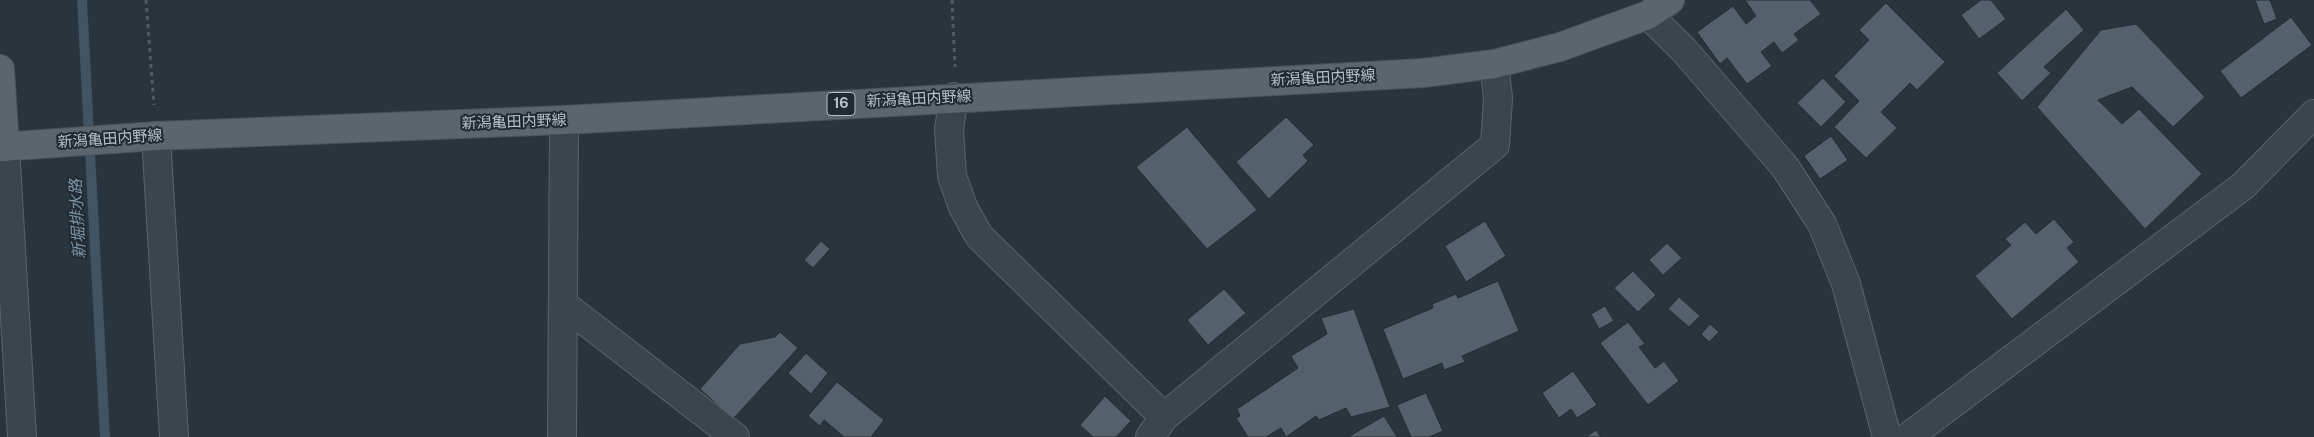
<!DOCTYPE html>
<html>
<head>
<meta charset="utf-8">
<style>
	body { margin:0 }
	canvas { display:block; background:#29343d }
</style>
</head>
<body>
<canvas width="2314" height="437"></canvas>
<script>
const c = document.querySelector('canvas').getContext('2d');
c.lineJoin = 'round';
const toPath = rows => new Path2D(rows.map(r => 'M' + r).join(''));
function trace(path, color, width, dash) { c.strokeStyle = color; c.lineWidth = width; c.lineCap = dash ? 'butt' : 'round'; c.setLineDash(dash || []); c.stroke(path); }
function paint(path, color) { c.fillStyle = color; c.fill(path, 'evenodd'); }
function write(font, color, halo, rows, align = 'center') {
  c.font = font + ' "Public Sans","Noto Sans JP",sans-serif'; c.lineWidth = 4; c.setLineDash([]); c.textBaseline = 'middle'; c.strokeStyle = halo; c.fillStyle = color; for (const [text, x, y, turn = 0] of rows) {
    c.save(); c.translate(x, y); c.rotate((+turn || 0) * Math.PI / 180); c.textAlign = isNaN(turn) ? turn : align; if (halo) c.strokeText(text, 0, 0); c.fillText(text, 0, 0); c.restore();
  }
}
trace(toPath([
	[82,0,105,437]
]), '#415464', 10);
const building = toPath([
	[1745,0,1810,0,1821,14,1794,34,1799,40,1782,53,1774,42,1761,52,1772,66,1747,84,1727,58,1720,64,1697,32,1733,6,1746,24,1756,16,1745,0],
	[1981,0,1991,0,2006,19,1979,39,1961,15,1981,0],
	[2255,0,2270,0,2277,19,2264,24,2255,0],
	[1886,3,1945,62,1917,90,1910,83,1881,112,1897,128,1866,158,1834,127,1859,101,1834,76,1869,40,1859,30,1886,3],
	[2066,9,2084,30,2044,67,2051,73,2022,101,1997,73,2066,9],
	[2291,17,2312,45,2241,98,2220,71,2291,17],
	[2136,24,2205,97,2173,127,2132,87,2098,100,2122,124,2139,109,2202,174,2145,229,2037,107,2101,30,2136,24],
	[1823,78,1846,102,1821,127,1797,103,1823,78],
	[1286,117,1314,145,1303,155,1308,161,1269,199,1236,162,1286,117],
	[1187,127,1257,210,1207,249,1136,167,1187,127],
	[1831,136,1848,160,1820,179,1804,156,1831,136],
	[2054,219,2074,242,2067,248,2079,262,2012,319,1975,276,2011,245,2005,239,2025,222,2036,234,2054,219],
	[1485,221,1506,256,1466,282,1445,246,1485,221],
	[821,241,830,249,813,268,804,260,821,241],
	[1667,243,1682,258,1663,275,1649,260,1667,243],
	[1633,271,1656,295,1638,312,1614,288,1633,271],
	[1498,281,1519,331,1462,356,1465,362,1444,370,1442,363,1403,379,1383,329,1433,308,1432,304,1456,294,1458,298,1498,281],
	[1224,289,1246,313,1208,345,1187,320,1224,289],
	[1679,297,1700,316,1689,327,1668,309,1679,297],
	[1605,306,1614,321,1599,329,1591,314,1605,306],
	[1354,309,1390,407,1351,417,1346,408,1319,420,1316,416,1286,437,1281,428,1266,437,1248,437,1236,418,1240,416,1237,409,1298,368,1291,356,1327,334,1321,318,1354,309],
	[1628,322,1645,344,1639,347,1655,368,1664,361,1679,381,1648,405,1600,343,1628,322],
	[1710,324,1719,332,1709,342,1701,334,1710,324],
	[780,332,798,348,733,419,700,389,740,344,775,337,780,332],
	[806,353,828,373,811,394,788,373,806,353],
	[1573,371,1597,405,1577,418,1571,409,1559,418,1542,393,1573,371],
	[837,382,884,420,871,437,844,437,824,420,820,426,808,416,837,382],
	[1426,393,1443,431,1429,437,1411,437,1397,405,1426,393],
	[1105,396,1131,421,1116,437,1093,437,1080,425,1105,396],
	[1384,416,1397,437,1348,437,1384,416],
	[1596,430,1601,437,1586,437,1596,430]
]);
paint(building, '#54616a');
trace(building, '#232c34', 1);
const minor = toPath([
	[1648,15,1683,49,1785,167,1822,224,1846,284,1887,437],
	[954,97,949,129,952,176,963,207,979,236,1164,417],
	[156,136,174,437],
	[563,304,735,437],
	[562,437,564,120],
	[1150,437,1164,417,1495,145,1498,98,1494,64],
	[1908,437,2243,186,2314,114]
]);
const tertiary = toPath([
	[5,147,22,437]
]);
const primary = toPath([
	[0,69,5,147],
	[0,147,156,136,564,120,1423,73,1494,64,1560,47,1648,15,1670,0]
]);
trace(minor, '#5a636b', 30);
trace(tertiary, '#5a636b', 30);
trace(primary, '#485159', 30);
trace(toPath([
	[146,0,154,105],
	[952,0,955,67]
]), '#4c5e5e', 3, [4, 4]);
trace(minor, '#3c454d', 28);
trace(tertiary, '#3c454d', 28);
trace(primary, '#5b656d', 28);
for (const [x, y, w] of [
	[841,104,28]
]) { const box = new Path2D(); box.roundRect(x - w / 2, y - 11.5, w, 23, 4); c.fillStyle = '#212a32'; c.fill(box); trace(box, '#b8c0c8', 1); }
write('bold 14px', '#b8c0c8', null, [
	["16",841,104]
]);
write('15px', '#b8c0c8', '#212a32', [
	["新潟亀田内野線",1323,78,-3],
	["新潟亀田内野線",919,99,-3],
	["新潟亀田内野線",514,122,-2],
	["新潟亀田内野線",110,139,-4]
]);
write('italic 16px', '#7d95a7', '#212a32', [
	["新堀排水路",78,219,-93]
]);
</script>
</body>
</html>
